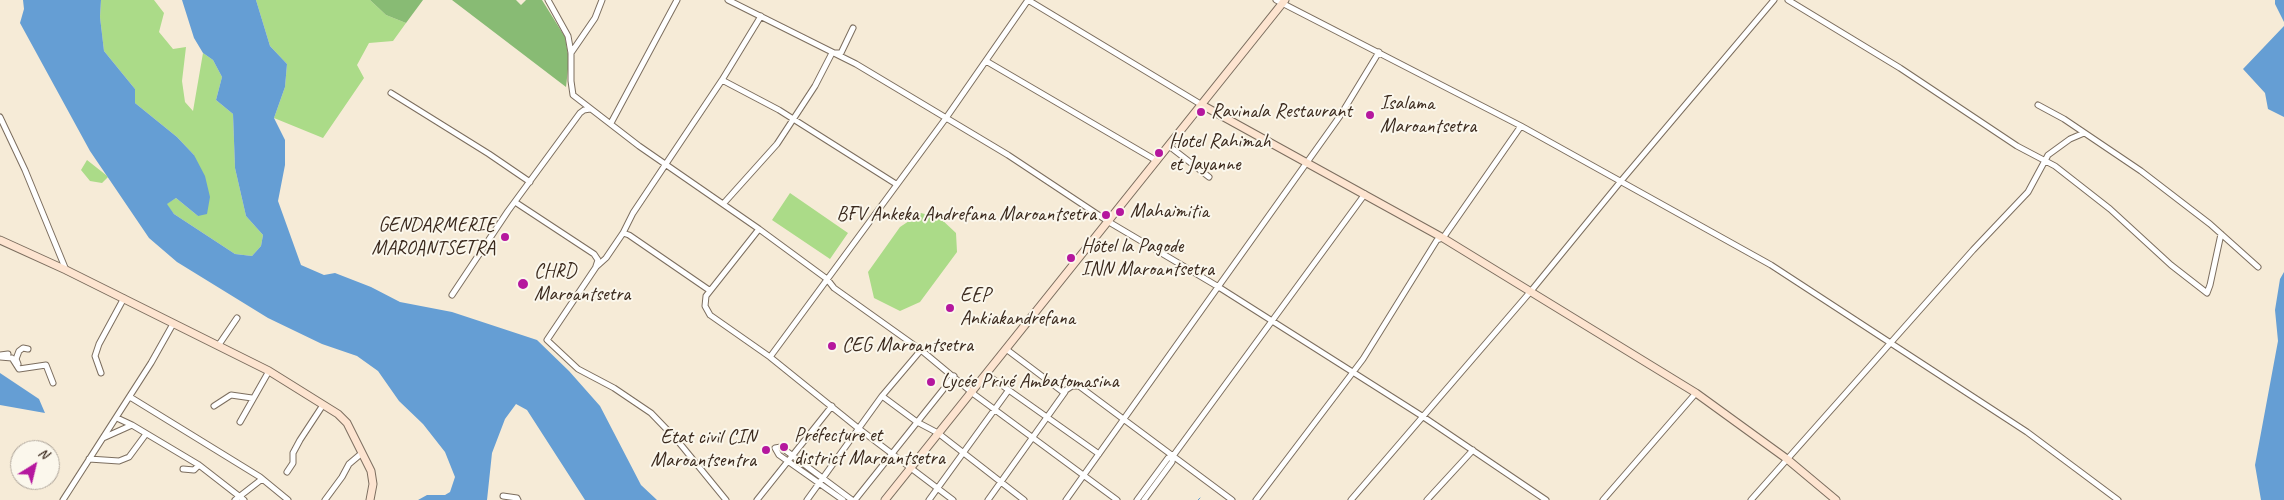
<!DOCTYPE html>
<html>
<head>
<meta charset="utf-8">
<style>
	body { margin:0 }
	#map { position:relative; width:2284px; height:500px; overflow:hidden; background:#f6ebd7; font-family:Caveat,sans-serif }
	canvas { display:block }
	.north { position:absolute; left:10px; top:440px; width:50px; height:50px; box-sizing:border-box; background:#fbf7ec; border:1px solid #aea59a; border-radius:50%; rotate:36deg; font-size:14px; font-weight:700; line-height:20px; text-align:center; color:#3b2a1e }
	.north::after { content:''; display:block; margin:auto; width:18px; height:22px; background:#b5179e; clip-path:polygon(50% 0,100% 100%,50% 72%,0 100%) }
</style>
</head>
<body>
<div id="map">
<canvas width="2284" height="500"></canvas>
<div class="north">N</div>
</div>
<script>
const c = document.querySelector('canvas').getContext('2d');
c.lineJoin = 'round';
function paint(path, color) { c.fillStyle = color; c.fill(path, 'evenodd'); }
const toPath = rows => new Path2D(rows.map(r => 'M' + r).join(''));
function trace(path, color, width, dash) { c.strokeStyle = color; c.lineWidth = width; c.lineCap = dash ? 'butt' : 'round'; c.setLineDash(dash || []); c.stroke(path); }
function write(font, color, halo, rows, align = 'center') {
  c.font = font + ' Caveat,sans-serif'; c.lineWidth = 4; c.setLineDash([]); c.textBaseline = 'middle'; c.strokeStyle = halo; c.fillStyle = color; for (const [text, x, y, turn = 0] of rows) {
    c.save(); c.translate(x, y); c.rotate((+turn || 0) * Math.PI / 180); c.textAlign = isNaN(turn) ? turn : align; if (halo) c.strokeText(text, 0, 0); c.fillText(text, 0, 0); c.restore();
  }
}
paint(toPath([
	[101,0,154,0,164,13,159,32,173,49,186,47,182,81,185,102,193,111,203,53,213,60,222,77,216,100,233,114,235,168,246,216,263,235,261,246,252,256,235,254,174,214,166,204,176,198,198,216,194,155,177,137,135,103,135,89,104,51,100,17],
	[256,0,370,0,386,15,406,23,393,41,369,43,357,65,364,78,323,138,274,118,285,87,287,64,270,46],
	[87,160,106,175,108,177,102,183,90,181,81,170],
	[790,193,848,233,830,259,772,220],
	[921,213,940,218,956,233,957,252,920,302,900,311,874,298,868,272,900,227]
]), '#abdb88');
paint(toPath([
	[370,0,423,0,406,23,386,15],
	[452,0,516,0,521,5,526,0,542,0,565,37,569,60,566,87]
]), '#88bb74');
paint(toPath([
	[23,0,101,0,100,17,104,51,135,89,135,103,177,137,194,155,205,176,210,197,207,214,198,216,176,198,167,204,174,214,235,254,252,256,261,246,263,235,246,216,235,168,233,114,216,100,222,77,213,60,203,53,194,38,182,0,256,0,270,46,287,64,285,87,274,118,285,140,285,165,278,201,301,265,324,275,335,273,371,287,400,302,452,312,537,340,569,371,600,406,641,485,657,500,585,500,527,410,516,404,505,419,492,453,487,500,418,500,427,495,445,495,450,492,455,477,445,452,423,424,399,401,378,371,357,356,322,344,268,318,177,262,149,238,90,151,20,23,24,9],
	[2275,0,2284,0,2284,22,2275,4],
	[2284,26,2284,117,2268,109,2265,93,2243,69],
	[2284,272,2284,500,2261,500,2255,465,2278,341,2275,310,2280,279],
	[0,373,39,399,45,413,0,405]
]), '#659ed4');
trace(toPath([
	[1198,500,1200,498]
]), '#659ed4', 1);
const street = toPath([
	[548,0,568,36,571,53,571,81,573,95,639,146,759,229,827,279,834,288,921,350,975,395,1117,500],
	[728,0,856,64,1008,155,1109,222,1217,286,1422,416,1546,500],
	[1028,0,1202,105],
	[1276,0,1521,126,1771,265,2027,432,2118,500],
	[1788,0,1900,68,2017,146,2055,166,2110,209,2171,265,2207,293,2210,285,2221,234],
	[571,53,595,18,602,0],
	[986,61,1157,161],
	[722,80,779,110,896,184],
	[391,93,489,154,530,182],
	[2038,105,2064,119,2141,171,2210,224,2258,267],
	[0,117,25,170,66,270],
	[611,123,677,0],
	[1169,146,1209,177],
	[515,202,594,254,598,260,596,266],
	[724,203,777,144,815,86,832,53,841,53,853,28],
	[759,229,706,296,705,306,710,315,770,357,858,428,953,500],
	[623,233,633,213,722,80,761,16],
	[709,290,629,235,623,233,606,258,596,267,547,340,578,369,614,388,651,413,677,440,726,500],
	[452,295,508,211,580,113,584,110,590,109],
	[218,346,237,318],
	[1006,349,1063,392,1072,386,1079,386,1232,500],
	[0,355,8,354],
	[0,357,12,358,19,369,46,365,53,383],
	[770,357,946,118,1028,0],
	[18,364,16,359,19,351,23,348,28,349],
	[101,373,95,356,99,344,124,298],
	[986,374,1099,454],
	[882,396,917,422,938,433,1024,500],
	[130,397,260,477,288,500],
	[214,406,231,395,252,398],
	[117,418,132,425],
	[240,422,269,371],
	[103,438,132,425,199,465,244,500],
	[89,459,119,461,129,457,146,434],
	[183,469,194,470,199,465],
	[287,472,293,463,293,453,300,440,323,405],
	[503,496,517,498,518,500],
	[63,500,151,363,173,324],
	[235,500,262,479],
	[325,500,342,477,349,464,362,453],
	[757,500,832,406],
	[807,500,882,396,921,350],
	[843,500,779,455,775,448,781,447,852,500],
	[855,500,954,376],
	[929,500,1008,391],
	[988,500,1065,392],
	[1066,500,1340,116,1379,52],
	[1137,500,1168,458,1173,456,1365,194],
	[1144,500,1172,462,1173,456],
	[1256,500,1363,359,1437,240,1443,238,1521,126],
	[1351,500,1531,291,1621,181,1774,0],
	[1427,500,1473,450],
	[1603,500,1696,393],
	[1751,500,1973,250,2028,192,2048,155,2070,139,2084,133]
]);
const secondary = toPath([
	[1202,105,1443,238,1696,393,1787,459,1836,500],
	[0,240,66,270,269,371,338,414,347,423,371,471,373,484,370,500],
	[885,500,1285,0]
]);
trace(street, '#7c6e5f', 7);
trace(secondary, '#7c6e5f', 9);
trace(street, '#fff', 5);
trace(secondary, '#fde4d0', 7);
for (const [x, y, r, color] of [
	[1201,112,5,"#b5179e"],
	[1370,115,5,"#b5179e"],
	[1159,153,5,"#b5179e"],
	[1120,212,5,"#b5179e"],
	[1106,215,5,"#b5179e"],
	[505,237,5,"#b5179e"],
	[1071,258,5,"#b5179e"],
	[523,284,6,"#b5179e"],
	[950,308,5,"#b5179e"],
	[832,346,5,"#b5179e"],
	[931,382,5,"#b5179e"],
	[784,447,5,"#b5179e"],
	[766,450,5,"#b5179e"]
]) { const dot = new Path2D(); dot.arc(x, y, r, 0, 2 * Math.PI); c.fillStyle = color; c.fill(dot); trace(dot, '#fbf7ec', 2); }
write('20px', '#3b2a1e', '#fbf7ec', [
	["Isalama",1380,104],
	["Maroantsetra",1380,127],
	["Ravinala Restaurant",1211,112],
	["Hotel Rahimah",1169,142],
	["et Jayanne",1169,165],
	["Mahaimitia",1130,212],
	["BFV Ankeka Andrefana Maroantsetra",1096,215,"right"],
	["GENDARMERIE",495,226,"right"],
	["MAROANTSETRA",495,249,"right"],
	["Hôtel la Pagode",1081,247],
	["INN Maroantsetra",1081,270],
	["CHRD",534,272],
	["Maroantsetra",534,295],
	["EEP",960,296],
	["Ankiakandrefana",960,319],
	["CEG Maroantsetra",842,346],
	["Lycée Privé Ambatomasina",941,382],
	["Préfecture et",794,436],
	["district Maroantsetra",794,459],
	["Etat civil CIN",756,438,"right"],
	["Maroantsentra",756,461,"right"]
], 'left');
</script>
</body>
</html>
